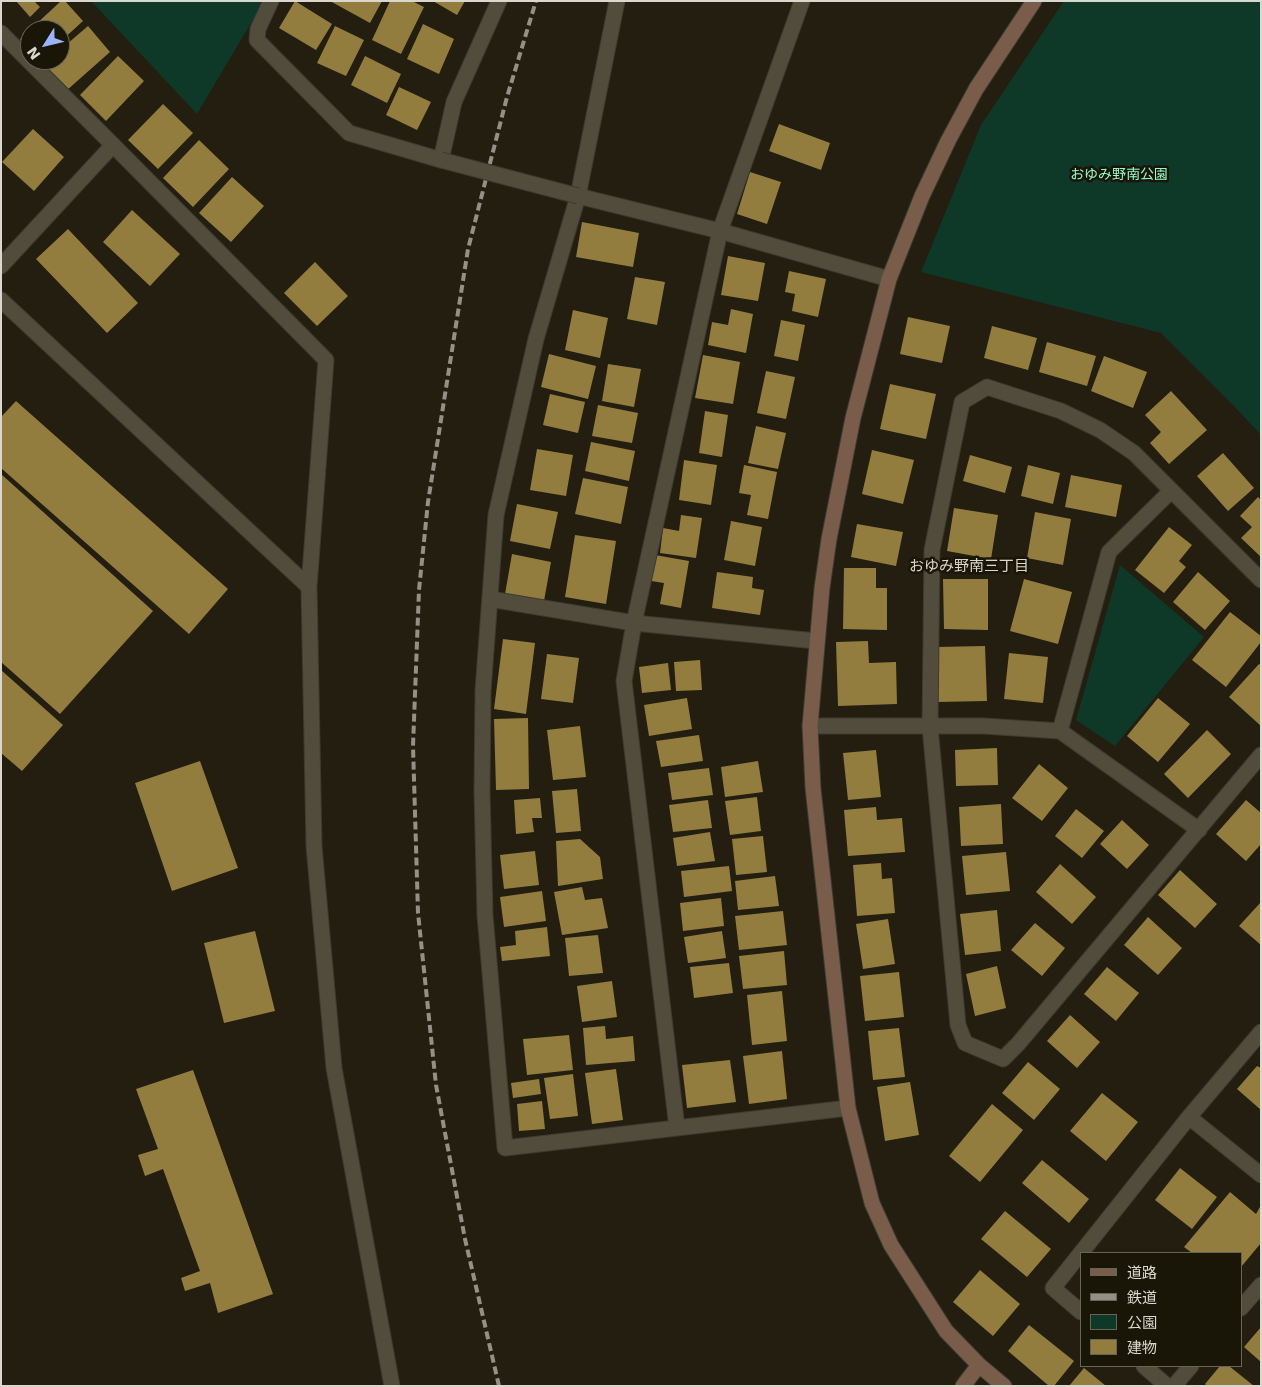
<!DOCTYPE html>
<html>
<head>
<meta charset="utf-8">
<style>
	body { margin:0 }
	#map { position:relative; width:1262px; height:1387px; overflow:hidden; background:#231e10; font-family:"DejaVu Sans","Noto Sans JP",sans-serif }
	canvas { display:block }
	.frame { position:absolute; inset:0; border:2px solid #dad7ce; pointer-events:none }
	.legend { position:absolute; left:1080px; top:1252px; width:162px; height:115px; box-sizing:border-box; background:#191507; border:1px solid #666357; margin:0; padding:6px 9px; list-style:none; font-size:15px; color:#dad7ce }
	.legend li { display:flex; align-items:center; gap:10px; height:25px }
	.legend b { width:25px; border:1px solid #666357 }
	.north { position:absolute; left:20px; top:20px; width:50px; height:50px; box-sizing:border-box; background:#191507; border:1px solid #666357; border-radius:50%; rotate:234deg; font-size:14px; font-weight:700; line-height:20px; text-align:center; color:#dad7ce }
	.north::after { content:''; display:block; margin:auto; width:18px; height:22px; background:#9cb4fd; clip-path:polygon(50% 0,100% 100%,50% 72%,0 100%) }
</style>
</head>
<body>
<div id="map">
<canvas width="1262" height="1387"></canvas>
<div class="frame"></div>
<ul class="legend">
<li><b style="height:6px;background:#7a5c4a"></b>道路</li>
<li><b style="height:6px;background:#949085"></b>鉄道</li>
<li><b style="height:14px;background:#0e3828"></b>公園</li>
<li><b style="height:14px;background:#937d3e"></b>建物</li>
</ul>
<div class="north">N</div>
</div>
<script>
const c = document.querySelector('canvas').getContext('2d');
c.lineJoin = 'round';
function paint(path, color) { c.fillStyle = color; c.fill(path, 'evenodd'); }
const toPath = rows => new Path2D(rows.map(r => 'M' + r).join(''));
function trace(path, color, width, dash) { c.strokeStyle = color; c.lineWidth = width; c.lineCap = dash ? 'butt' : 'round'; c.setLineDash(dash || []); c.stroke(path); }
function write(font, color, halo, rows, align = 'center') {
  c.font = font + ' "DejaVu Sans","Noto Sans JP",sans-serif'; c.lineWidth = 5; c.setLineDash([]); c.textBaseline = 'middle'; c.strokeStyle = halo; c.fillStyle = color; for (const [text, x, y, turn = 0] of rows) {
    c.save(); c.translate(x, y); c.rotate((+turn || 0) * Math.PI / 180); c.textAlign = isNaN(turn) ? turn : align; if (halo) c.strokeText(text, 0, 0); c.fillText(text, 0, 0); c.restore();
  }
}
paint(toPath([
	[91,1,264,1,197,114],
	[1064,1,1261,1,1261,435,1231,403,1161,333,921,272,981,125],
	[1120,565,1204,637,1115,746,1076,720]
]), '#0e3828');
paint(toPath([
	[16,1,34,1,40,7,30,17],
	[61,1,65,1,83,21,60,42,60,30,30,30,30,50,20,39],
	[295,1,332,24,316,50,279,28],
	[330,1,382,1,370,23],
	[390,1,412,1,424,7,401,54,372,40],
	[433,1,465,1,457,15],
	[423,24,454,39,439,74,407,59],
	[88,26,110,52,66,91,44,65,49,60,60,60,60,50],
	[335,26,364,40,346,76,317,63],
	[118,56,144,81,106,121,80,95],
	[365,56,401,74,387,103,351,85],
	[399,87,431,102,417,130,386,115],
	[163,104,193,133,158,169,128,140],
	[779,124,830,143,821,170,769,151],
	[33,129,64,157,34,191,2,162],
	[199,140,229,169,193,207,163,178],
	[750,172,781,182,767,224,737,214],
	[232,177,264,206,231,242,199,213],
	[132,210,180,254,150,286,103,242],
	[582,222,639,233,633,267,576,257],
	[68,229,138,303,107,333,36,259],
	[728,256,765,263,758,301,721,295],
	[315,262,348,296,317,326,284,293],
	[789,271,826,279,818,317,792,311,795,294,785,292],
	[635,277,665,282,657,325,627,319],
	[731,309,753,314,746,353,708,345,712,322,728,325],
	[573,310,608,318,600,358,565,350],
	[908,317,950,326,942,363,900,354],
	[781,320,805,325,798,361,774,356],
	[992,326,1037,338,1028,370,984,358],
	[1047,342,1096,356,1087,386,1039,372],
	[549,354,596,366,588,399,541,387],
	[703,355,740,362,733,404,695,398],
	[1104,356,1147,372,1133,408,1091,391],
	[608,364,641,369,634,407,602,401],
	[766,371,795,377,786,419,757,413],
	[890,384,936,394,926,439,880,429],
	[1171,391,1207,430,1169,464,1150,443,1161,432,1145,415],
	[550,394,585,402,578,433,543,425],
	[16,401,228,589,189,634,1,468,1,417],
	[598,405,638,413,632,443,592,436],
	[705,411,728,415,722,457,699,453],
	[756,426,786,433,778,469,748,463],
	[591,442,635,451,629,481,585,471],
	[537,449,573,455,566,496,530,490],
	[872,450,914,460,903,504,862,494],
	[1223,453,1254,488,1228,511,1197,476],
	[970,455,1012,467,1005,493,963,481],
	[684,460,717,465,711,505,679,500],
	[744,465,777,472,768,519,747,515,751,495,739,493],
	[1028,465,1060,473,1053,504,1021,496],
	[1,474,153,611,60,714,1,662],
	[1071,475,1122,485,1116,517,1065,507],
	[583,478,628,487,621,524,575,514],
	[1258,497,1261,500,1261,557,1241,538,1252,527,1240,516],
	[517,504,558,512,550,549,510,541],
	[954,508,998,515,991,559,947,551],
	[1035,512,1071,519,1063,565,1027,558],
	[681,515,702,518,696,558,660,553,663,528,679,531],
	[731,521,762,527,755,566,724,560],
	[857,524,903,532,896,566,851,557],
	[1169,527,1192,545,1179,561,1186,567,1164,593,1135,570],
	[575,535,616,541,606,604,565,597],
	[512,554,551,562,544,601,505,594],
	[655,555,689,561,681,608,660,604,664,583,651,581],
	[844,568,876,568,876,588,887,588,887,630,843,629],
	[717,572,753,577,752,588,764,590,760,615,712,608],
	[1198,572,1230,601,1205,630,1173,602],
	[943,579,988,579,988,630,944,629],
	[1024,579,1072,592,1058,644,1010,631],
	[1230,612,1261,636,1261,642,1226,687,1192,660],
	[503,639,535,643,526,714,494,709],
	[868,641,869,663,896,662,897,704,838,706,836,642],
	[985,646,987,701,937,702,936,647],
	[1009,653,1048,657,1043,703,1004,699],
	[547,654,579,658,573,703,541,699],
	[700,660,702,690,676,691,674,662],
	[668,663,671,690,642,693,639,667],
	[1259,664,1261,665,1261,726,1229,697],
	[1,670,63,725,22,771,1,753],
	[687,698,692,729,649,736,644,705],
	[1158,698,1190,724,1158,762,1127,736],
	[528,718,529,789,496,790,494,719],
	[580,726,586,777,553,780,547,730],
	[1207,730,1231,754,1188,798,1164,774],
	[699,735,703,761,661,767,656,741],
	[997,748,998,785,956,786,955,750],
	[876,750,881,797,848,800,843,753],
	[200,761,238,868,172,891,135,783],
	[758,761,763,792,725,797,721,767],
	[1039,764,1068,788,1042,821,1012,798],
	[709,768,713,795,672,800,668,773],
	[577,789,581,831,556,833,552,791],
	[757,797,761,831,730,835,725,801],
	[540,798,542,818,532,818,534,832,516,834,514,800],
	[708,800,712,828,673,832,669,805],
	[1246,800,1261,813,1261,844,1246,861,1216,834],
	[1001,804,1003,844,961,846,959,807],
	[876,807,877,820,902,818,905,852,848,856,844,810],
	[1076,809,1104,831,1082,858,1055,836],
	[1122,820,1149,845,1127,869,1100,844],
	[710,832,715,861,677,866,673,838],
	[763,836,767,872,736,875,732,839],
	[580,839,600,857,603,879,558,886,556,841],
	[535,851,539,885,504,889,500,855],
	[1006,852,1010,891,966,895,962,856],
	[881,863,882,879,892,878,895,913,857,916,853,865],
	[1060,864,1096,897,1072,924,1036,892],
	[729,866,732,891,684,897,681,871],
	[1180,870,1217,904,1195,928,1158,895],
	[775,876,779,906,738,910,735,881],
	[582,887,585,900,602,898,608,928,562,935,554,892],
	[542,891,546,921,504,927,500,897],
	[721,898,724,926,683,931,680,903],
	[1261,902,1261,945,1239,926],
	[997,910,1001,951,965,955,960,914],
	[783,911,787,945,739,950,735,916],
	[1148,917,1182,948,1158,975,1124,945],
	[888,919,895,964,863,969,856,924],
	[1035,923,1065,948,1042,976,1011,950],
	[547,927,550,956,502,961,500,947,516,945,515,931],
	[255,931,275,1011,224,1023,204,943],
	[722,931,726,958,688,963,684,937],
	[598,935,603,973,569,976,565,938],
	[784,951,787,985,743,989,739,956],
	[729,963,733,993,694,998,690,967],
	[997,966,1006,1008,975,1016,966,974],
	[1107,967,1139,993,1116,1021,1084,994],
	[899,972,904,1017,865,1021,860,976],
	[612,981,617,1017,582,1022,577,986],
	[782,991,787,1041,752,1045,747,995],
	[1070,1015,1100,1042,1077,1068,1047,1041],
	[605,1026,606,1039,633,1036,635,1061,586,1065,583,1028],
	[899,1028,905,1077,873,1080,868,1031],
	[569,1035,573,1070,527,1075,523,1039],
	[782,1051,787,1099,749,1104,743,1056],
	[730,1060,736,1102,687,1108,682,1065],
	[1028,1062,1060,1089,1034,1120,1002,1093],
	[1257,1066,1261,1068,1261,1110,1237,1089],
	[616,1069,623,1120,592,1124,585,1073],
	[193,1070,273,1294,218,1313,210,1283,185,1291,181,1278,200,1271,163,1169,145,1176,138,1155,158,1149,136,1089],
	[573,1074,578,1116,550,1119,544,1078],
	[539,1079,541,1094,513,1098,511,1083],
	[910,1082,919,1135,885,1141,877,1087],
	[1102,1093,1138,1122,1106,1161,1070,1131],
	[542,1101,545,1129,519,1131,517,1104],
	[992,1104,1023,1130,980,1182,949,1156],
	[1042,1160,1089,1199,1069,1223,1022,1183],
	[1180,1168,1217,1197,1192,1229,1155,1200],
	[1230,1192,1256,1214,1260,1207,1261,1208,1261,1243,1241,1267,1241,1253,1192,1253,1184,1247],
	[1005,1211,1051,1249,1027,1277,981,1239],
	[980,1270,1020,1304,993,1336,953,1302],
	[1029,1325,1074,1361,1054,1386,1049,1386,1008,1351],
	[1261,1327,1261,1362,1244,1347],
	[1220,1366,1229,1366,1254,1386,1207,1386,1205,1384],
	[1084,1368,1106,1386,1069,1386]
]), '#937d3e');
const street = toPath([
	[271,1,258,29,257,40,349,133,441,160,454,102,499,1],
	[617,1,578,196,536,339,496,515,483,691,482,791,485,915,505,1148,848,1108],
	[1,33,113,145,1,266],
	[113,145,326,360,309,587,314,846,334,1068,392,1386],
	[578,196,720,231,889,279],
	[1,300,309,587],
	[1261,580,1134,453,1100,430,1061,411,987,387,962,402,932,550,930,727,958,1025,965,1043,1003,1059,1018,1044,1261,755],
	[490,599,634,623,816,641],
	[810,726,984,726,1060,731,1109,552,1171,491],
	[1060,731,1199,830],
	[1189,1117,1261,1175],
	[677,1128,624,681,634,623,720,231,802,1],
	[1241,1308,1261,1285],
	[1081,1312,1053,1288,1189,1117,1261,1032],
	[1144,1366,1167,1386],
	[1174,1386,1191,1366]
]);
const secondary = toPath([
	[963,1386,979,1365],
	[1004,1386,979,1365,946,1331,891,1245,872,1203,848,1108,813,788,810,726,822,588,829,539,853,418,889,279,922,196,948,141,976,89,1034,1]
]);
trace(street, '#3d3a31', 17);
trace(secondary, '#3d3a31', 17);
trace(street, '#524c3d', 15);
trace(secondary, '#7a5c4a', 15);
trace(toPath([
	[499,1386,465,1239,436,1085,418,913,413,746,419,590,428,502,468,249,507,97,536,1]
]), '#949085', 4, [8, 4]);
const streetBridge = toPath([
	[441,160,578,196]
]);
trace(streetBridge, '#3d3a31', 17, []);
trace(streetBridge, '#524c3d', 15);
write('14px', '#94fbce', '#191507', [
	["おゆみ野南公園",1119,175]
]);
write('15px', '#dad7ce', '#191507', [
	["おゆみ野南三丁目",969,567]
]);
</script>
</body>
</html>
